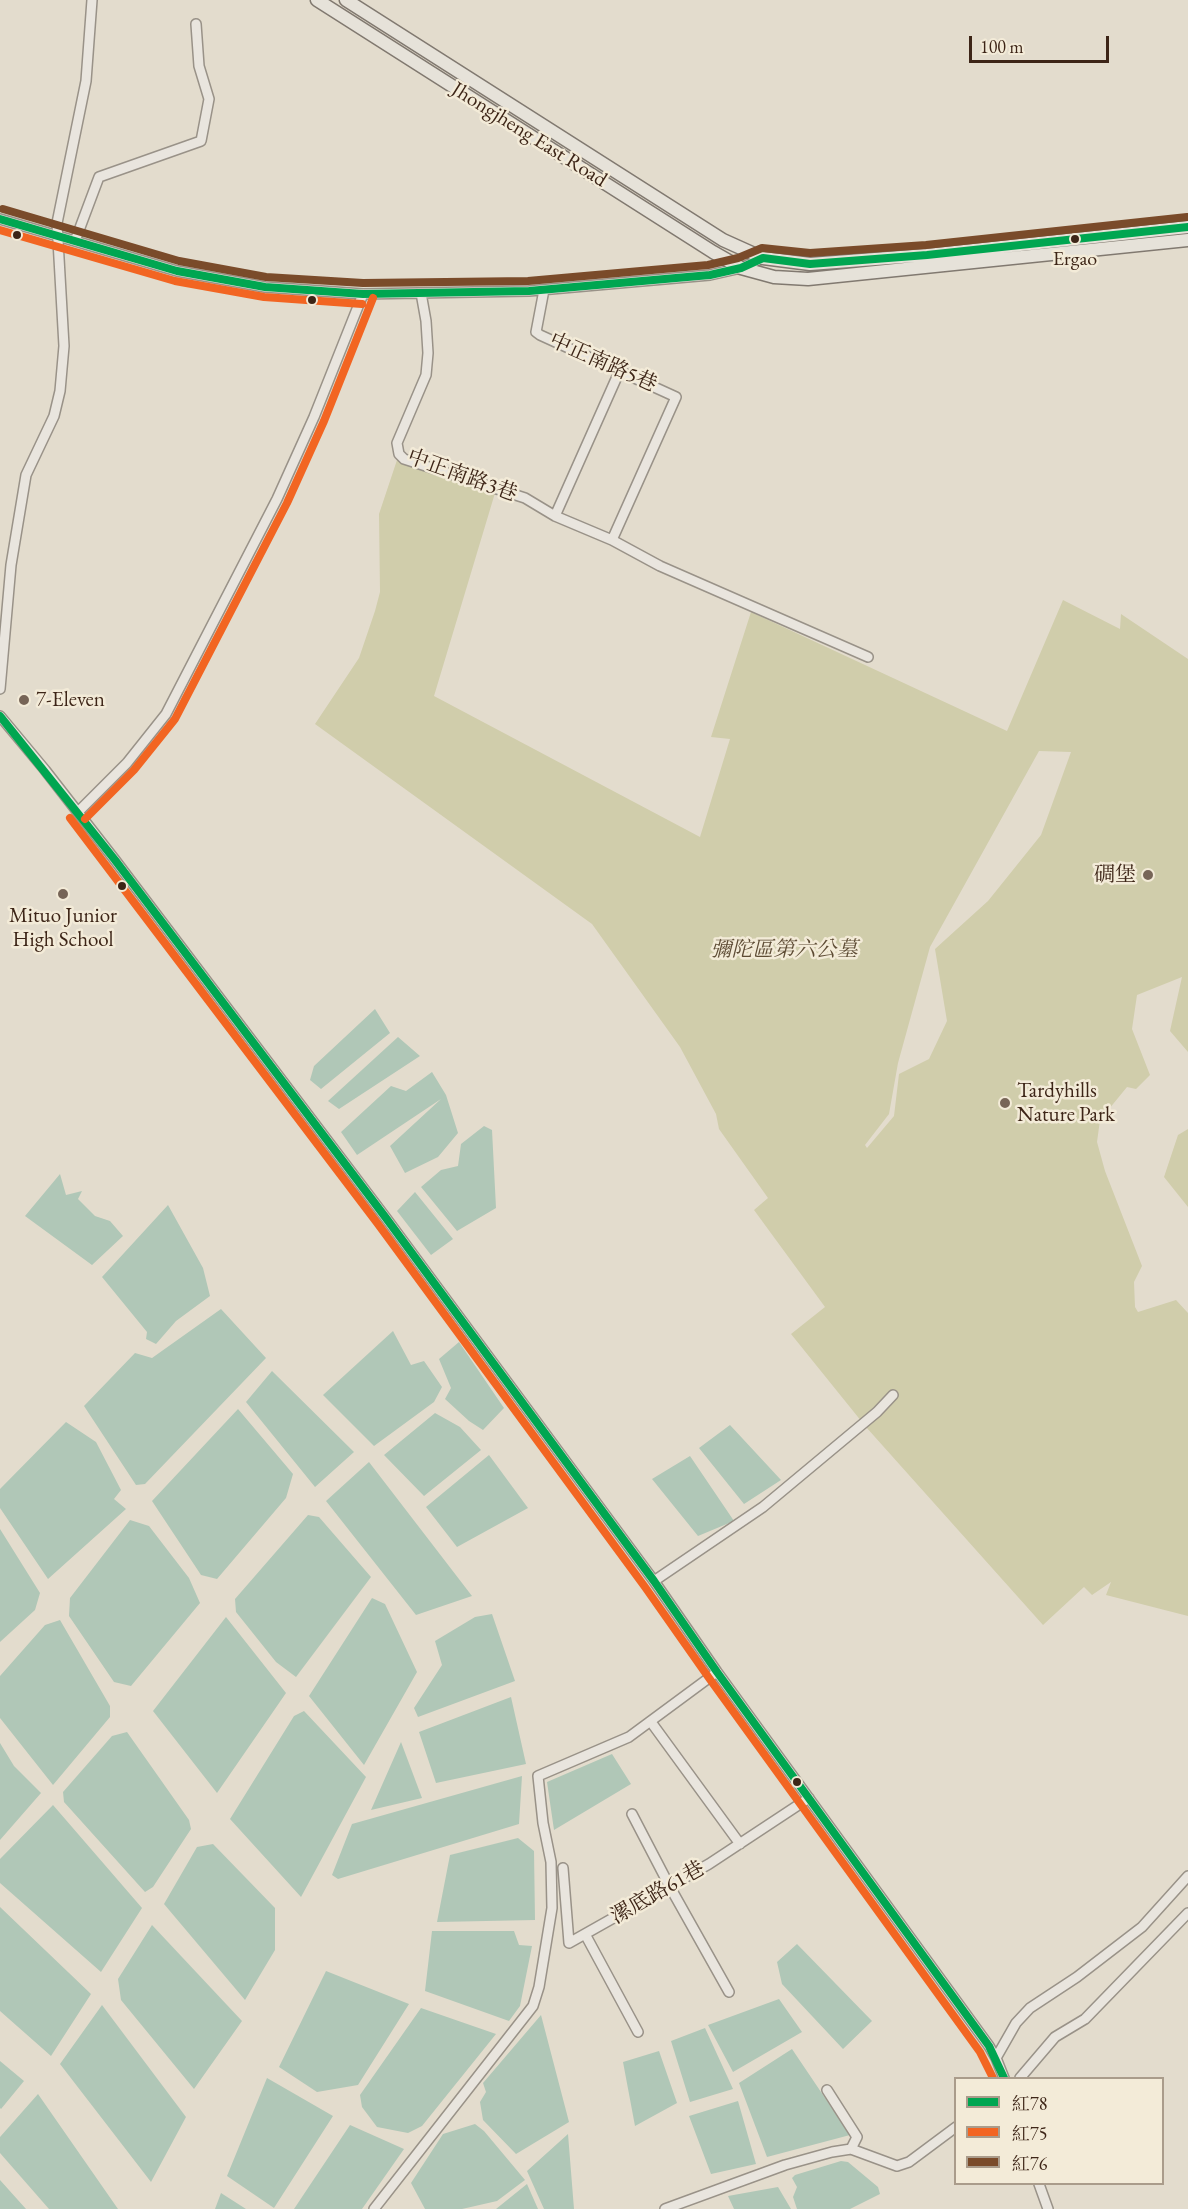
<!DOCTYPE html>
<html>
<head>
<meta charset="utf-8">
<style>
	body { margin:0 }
	#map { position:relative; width:1188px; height:2209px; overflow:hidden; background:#e3dccd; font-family:"EB Garamond","Noto Serif TC",serif }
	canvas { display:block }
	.legend { position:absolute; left:954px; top:2077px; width:210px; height:108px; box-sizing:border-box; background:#f3ebd8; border:2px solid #aa9c8b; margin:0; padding:8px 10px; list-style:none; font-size:18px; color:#3d2517 }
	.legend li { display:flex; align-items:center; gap:12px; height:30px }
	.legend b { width:30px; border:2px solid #aa9c8b }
	.scale { position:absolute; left:969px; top:36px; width:140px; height:27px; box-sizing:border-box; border:3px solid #3d2517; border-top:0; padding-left:8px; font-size:18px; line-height:21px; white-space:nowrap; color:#3d2517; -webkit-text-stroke:4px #f3ebd8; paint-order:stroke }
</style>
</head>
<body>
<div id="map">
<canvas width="1188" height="2209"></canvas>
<ul class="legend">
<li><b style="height:8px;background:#00a651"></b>紅78</li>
<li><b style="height:8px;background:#f26522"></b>紅75</li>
<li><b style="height:8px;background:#7a4b2a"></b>紅76</li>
</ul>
<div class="scale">100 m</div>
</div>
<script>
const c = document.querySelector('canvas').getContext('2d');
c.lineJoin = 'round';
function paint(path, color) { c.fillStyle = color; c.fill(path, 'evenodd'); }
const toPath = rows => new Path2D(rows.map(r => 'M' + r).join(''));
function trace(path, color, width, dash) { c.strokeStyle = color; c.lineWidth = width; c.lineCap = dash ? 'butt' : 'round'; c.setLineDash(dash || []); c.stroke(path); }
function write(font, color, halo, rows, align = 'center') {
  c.font = font + ' "EB Garamond","Noto Serif TC",serif'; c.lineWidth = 5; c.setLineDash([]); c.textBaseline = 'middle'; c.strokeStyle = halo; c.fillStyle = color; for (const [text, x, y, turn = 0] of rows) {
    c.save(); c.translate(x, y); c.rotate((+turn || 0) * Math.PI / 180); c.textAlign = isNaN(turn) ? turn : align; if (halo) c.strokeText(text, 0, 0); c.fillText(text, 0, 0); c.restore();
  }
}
paint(toPath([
	[397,460,495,493,434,696,700,837,730,739,711,737,751,612,1007,731,1063,600,1120,629,1121,614,1188,659,1188,1052,1170,1031,1182,977,1137,995,1132,1029,1150,1075,1136,1089,1127,1087,1100,1120,1097,1142,1105,1171,1142,1266,1134,1282,1135,1307,1138,1312,1176,1300,1188,1313,1188,1616,1106,1595,1111,1582,1092,1595,1084,1587,1043,1625,866,1427,791,1334,825,1307,754,1210,768,1198,719,1129,716,1114,680,1047,592,924,315,724,359,658,375,611,380,592,379,514],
	[1039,751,1071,752,1041,835,988,901,935,949,947,1021,929,1059,899,1074,894,1116,867,1148,865,1145,889,1114,898,1063,930,947],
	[1188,1129,1188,1207,1164,1177,1178,1135]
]), '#d0cdab');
paint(toPath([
	[375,1009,390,1033,321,1089,310,1080,314,1066],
	[398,1037,420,1056,339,1109,328,1101],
	[432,1072,446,1095,458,1133,438,1157,405,1173,390,1146,441,1099,357,1155,341,1132,391,1086,406,1091],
	[484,1126,492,1130,496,1208,457,1231,421,1187,441,1170,458,1166,461,1144],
	[60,1174,66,1195,82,1191,78,1199,95,1216,110,1221,123,1236,92,1265,25,1216],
	[415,1192,453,1239,431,1255,397,1211],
	[168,1205,203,1268,210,1296,176,1321,156,1344,146,1339,147,1332,102,1277],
	[221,1309,266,1358,145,1484,136,1485,84,1406,135,1353,152,1358],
	[393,1331,411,1365,424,1361,442,1387,434,1402,374,1446,323,1395],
	[459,1342,504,1408,483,1430,469,1421,445,1399,451,1388,439,1359],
	[272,1371,354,1452,315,1487,246,1402],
	[238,1409,293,1474,286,1498,217,1579,201,1575,152,1501],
	[435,1413,460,1427,481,1450,424,1496,384,1455],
	[66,1422,96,1442,121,1490,114,1499,126,1509,48,1579,0,1508,0,1489],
	[730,1425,781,1480,744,1504,699,1448],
	[489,1455,528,1508,457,1547,426,1507],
	[690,1456,734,1521,698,1536,652,1479],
	[369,1462,472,1596,416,1615,326,1501],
	[308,1515,319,1517,371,1577,296,1677,276,1662,236,1612,235,1599],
	[130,1520,149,1526,189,1578,200,1603,131,1686,114,1682,69,1616,70,1598],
	[0,1529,40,1593,35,1610,0,1642],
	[372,1598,385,1604,417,1672,364,1765,309,1696],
	[492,1614,515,1681,418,1717,414,1708,442,1665,435,1641,475,1617],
	[226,1617,286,1693,217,1793,153,1711],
	[60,1620,110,1706,110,1717,53,1785,0,1718,0,1676,45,1625],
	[511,1697,526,1764,436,1783,419,1732],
	[304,1711,366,1777,301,1897,230,1819,294,1716],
	[127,1732,189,1820,191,1829,153,1887,145,1892,64,1802,63,1792,112,1736],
	[401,1742,422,1798,371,1810],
	[0,1743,14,1766,41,1793,0,1840],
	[612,1754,631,1784,554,1830,547,1782],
	[522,1776,519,1824,338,1879,332,1875,352,1824],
	[53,1805,142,1908,101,1972,0,1883,0,1859],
	[518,1838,534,1851,535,1920,437,1922,450,1855],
	[213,1844,275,1908,275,1950,245,2000,164,1904,197,1847],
	[0,1907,91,1994,51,2056,0,2011],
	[152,1925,242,2021,194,2089,121,2000,118,1979],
	[432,1931,514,1931,519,1945,532,1946,520,2006,509,2021,425,1991],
	[797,1944,872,2021,843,2049,782,1984,777,1962],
	[326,1971,409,2004,358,2085,317,2092,279,2067],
	[779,1999,802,2032,733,2072,708,2025],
	[102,2005,186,2117,151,2182,60,2064],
	[421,2008,496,2034,422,2126,408,2133,377,2127,362,2107,360,2095],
	[541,2015,569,2122,516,2154,483,2120,480,2102,486,2092,483,2083],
	[705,2028,733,2089,690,2102,671,2041],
	[792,2049,850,2135,767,2157,739,2083],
	[659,2051,677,2103,635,2126,623,2062],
	[0,2061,24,2081,1,2109,0,2108],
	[267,2078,333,2116,274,2208,227,2176],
	[38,2094,118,2209,49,2209,0,2153,0,2137],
	[738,2101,756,2164,711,2174,689,2116],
	[475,2124,484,2131,525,2180,497,2201,462,2209,425,2209,411,2183,443,2134],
	[350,2125,404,2149,362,2209,294,2209],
	[568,2134,574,2209,544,2209,527,2171],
	[841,2161,848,2162,878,2187,880,2194,850,2209,797,2209,793,2197,797,2187,792,2178,795,2175],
	[0,2180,26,2209,0,2209],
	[527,2184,538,2209,496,2209],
	[778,2187,791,2209,734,2209,728,2196],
	[221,2193,246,2209,215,2209]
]), '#b0c7b7');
const minor = toPath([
	[0,219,177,271,265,287,363,294,529,291,710,275,741,268,763,258],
	[75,241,99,177,201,141,209,99,199,66,196,24],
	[544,290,536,332,540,335,676,397,612,540],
	[421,293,426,321,428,353,426,375,397,443,399,454,404,459,525,498,555,516,612,540,660,566,868,657],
	[555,516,620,370],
	[0,689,11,565,26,475,54,416,60,391,64,346,57,223,86,81,92,0],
	[0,716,45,770,115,860,386,1218,654,1581,717,1672,989,2046,996,2058,1004,2078],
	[78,812,127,763,166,714,277,499,314,417,363,294],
	[654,1581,763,1507,877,1412,893,1395],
	[651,1722,740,1844],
	[632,1814,670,1887,729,1992],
	[563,1868,569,1943,709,1864,809,1798],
	[585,1934,638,2032],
	[996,2058,1016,2023,1030,2008,1077,1977,1142,1927,1188,1876],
	[1020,2078,1055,2037,1085,2019,1188,1913],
	[827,2090,857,2137,851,2149,897,2166,909,2162,956,2127],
	[1039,2184,1048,2209],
	[374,2209,533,2006,539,1987,552,1908,551,1862,543,1823,538,1776,629,1737,717,1672],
	[665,2209,785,2165,832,2152,851,2149]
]);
const major = toPath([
	[317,0,713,252,741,268,774,277,808,279,1188,240],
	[346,0,723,240,763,258,810,264,927,255,1188,227]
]);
trace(minor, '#999288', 12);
trace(major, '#817970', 15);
trace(minor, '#e9e5de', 9);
trace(major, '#e6e2d9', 12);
trace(toPath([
	[0,219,177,271,265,287,363,294,529,291,710,275,741,268,763,258,810,264,927,255,1188,227],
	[0,716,115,860,386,1218,654,1581,717,1672,989,2046,1004,2078]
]), '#00a651', 8);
trace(toPath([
	[0,230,175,281,264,297,362,304],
	[70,818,378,1224,645,1587,709,1678,980,2052,993,2078],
	[85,819,134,770,175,719,287,503,324,421,373,298]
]), '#f26522', 8);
trace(toPath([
	[3,209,179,261,266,277,363,283,528,281,708,265,738,258,762,248,810,253,926,245,1187,217]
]), '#7a4b2a', 8);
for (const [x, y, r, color] of [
	[17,235,5,"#3d2517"],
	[1075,239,5,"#3d2517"],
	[312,300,5,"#3d2517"],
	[24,700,6,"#776557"],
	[1148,875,6,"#776557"],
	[122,886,5,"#3d2517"],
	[63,894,6,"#776557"],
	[1005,1103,6,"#776557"],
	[797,1782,5,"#3d2517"]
]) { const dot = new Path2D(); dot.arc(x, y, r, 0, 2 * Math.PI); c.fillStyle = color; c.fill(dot); trace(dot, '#f3ebd8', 2); }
write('20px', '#3d2517', '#f3ebd8', [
	["Ergao",1075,260]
]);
write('21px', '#3d2517', '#f3ebd8', [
	["Jhongjheng East Road",529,135,32],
	["中正南路5巷",603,363,24],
	["中正南路3巷",462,476,20],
	["漯底路61巷",658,1893,-30]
]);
write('21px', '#3d2517', '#f3ebd8', [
	["7-Eleven",36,700],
	["碉堡",1136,875,"right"],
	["Mituo Junior",63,916,"center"],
	["High School",63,940,"center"],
	["Tardyhills",1017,1091],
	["Nature Park",1017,1115]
], 'left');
write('italic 21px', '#5e4c35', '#f3ebd8', [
	["彌陀區第六公墓",784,950]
]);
</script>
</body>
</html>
